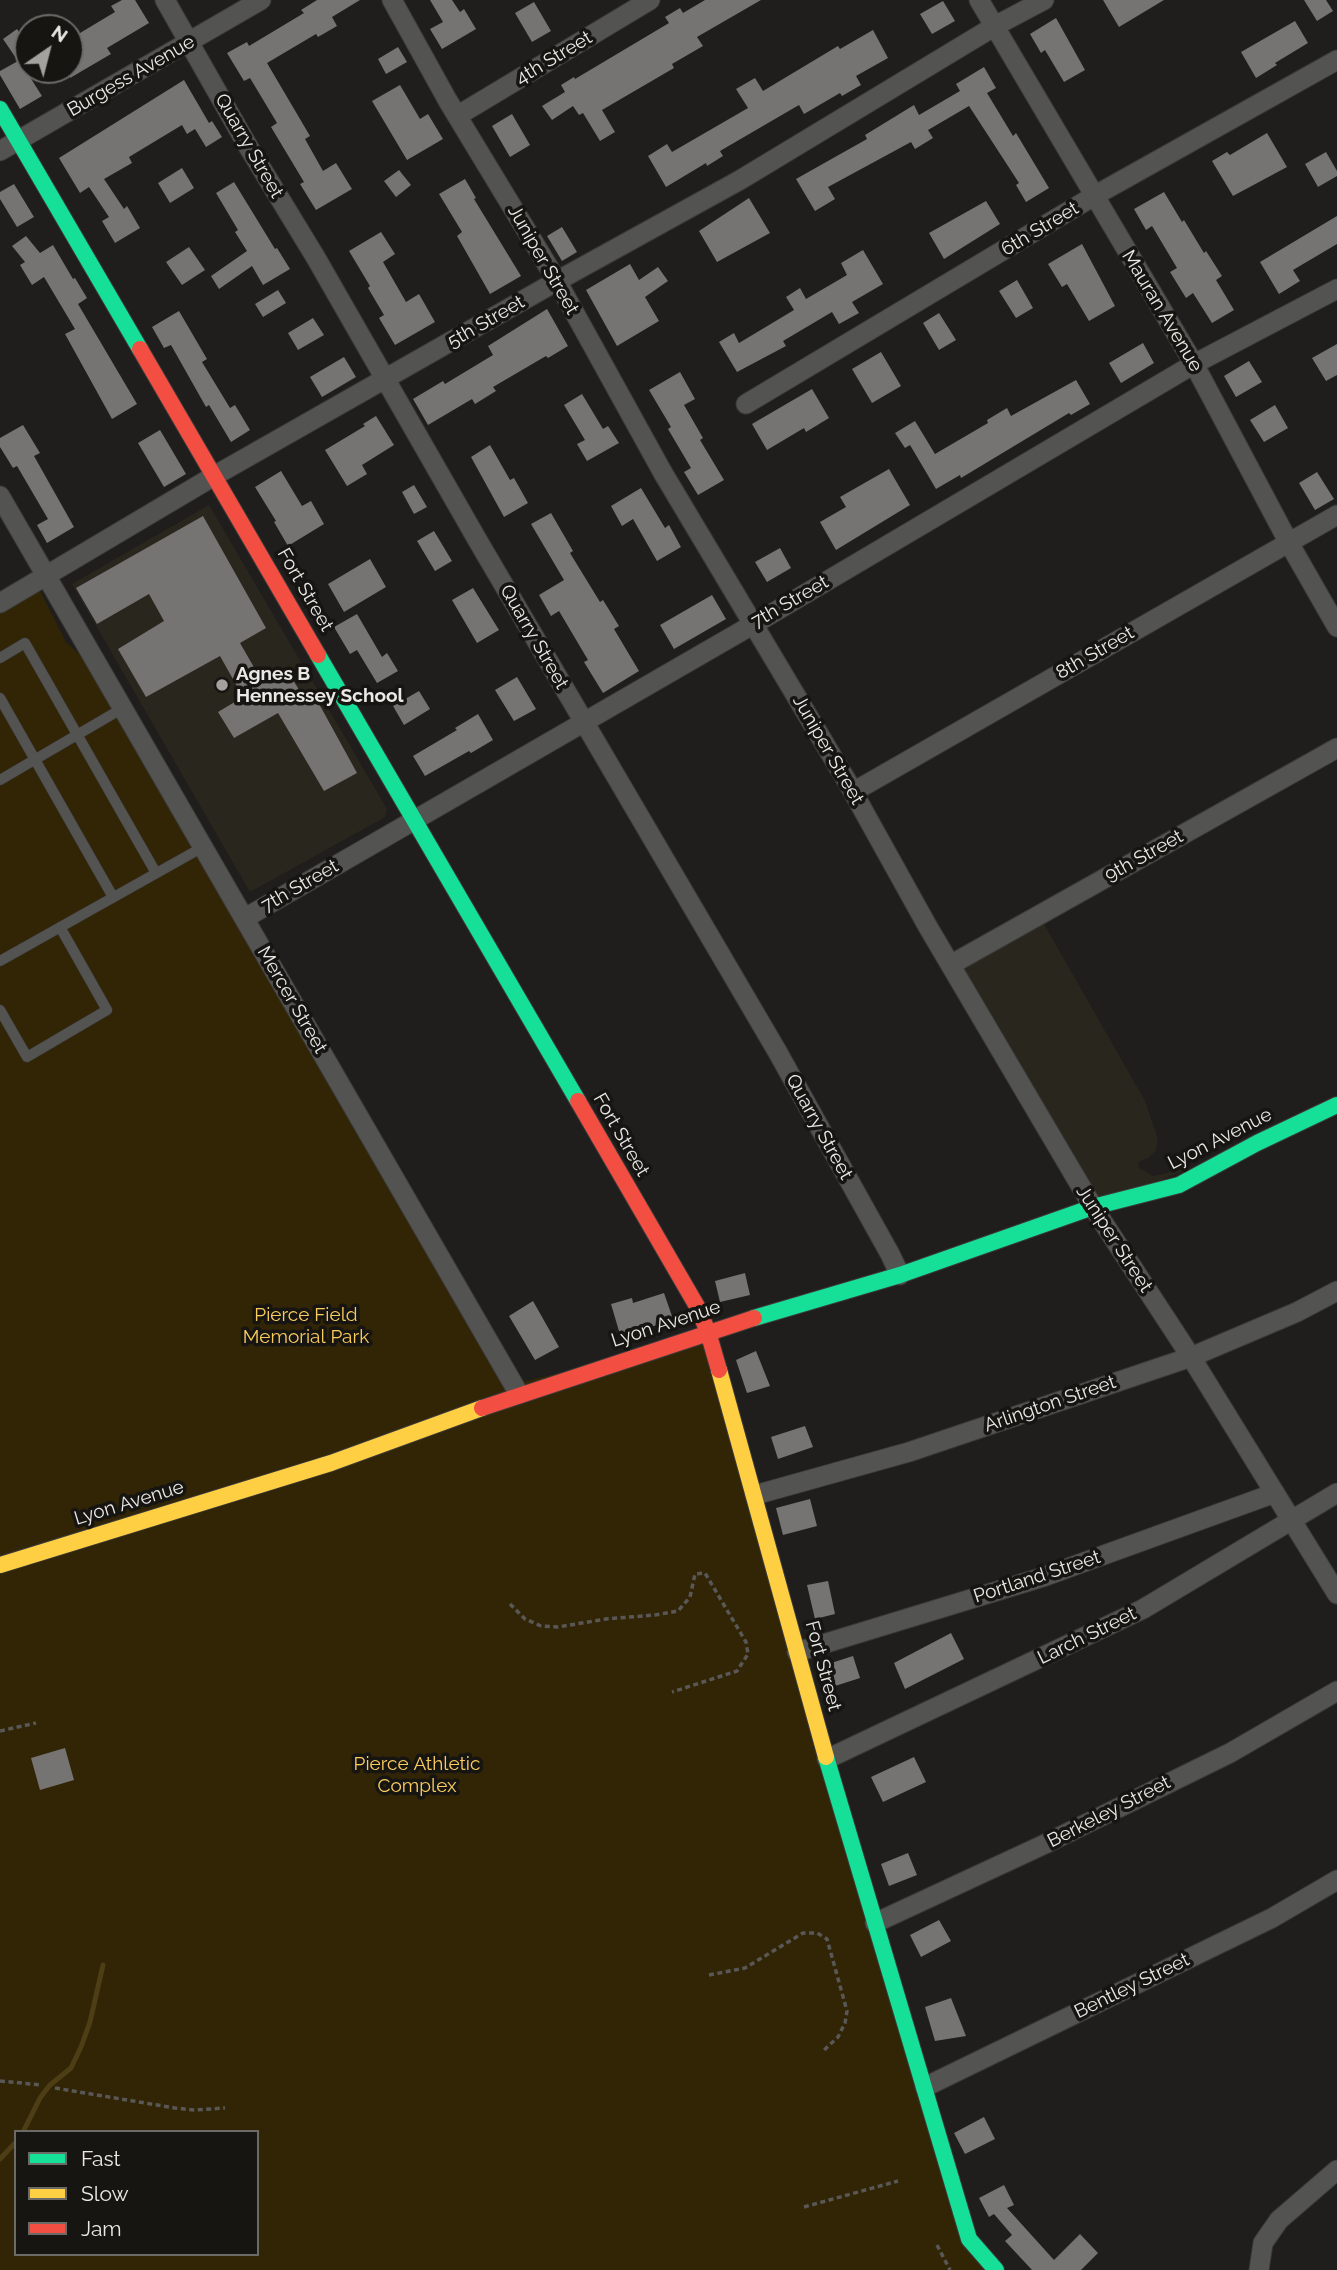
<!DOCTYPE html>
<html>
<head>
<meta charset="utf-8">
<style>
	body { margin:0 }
	#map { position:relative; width:1337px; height:2270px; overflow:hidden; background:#1f1e1c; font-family:Raleway,sans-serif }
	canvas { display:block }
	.legend { position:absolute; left:14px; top:2130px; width:245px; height:126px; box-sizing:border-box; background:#171512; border:2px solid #6b6a67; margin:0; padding:9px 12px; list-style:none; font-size:21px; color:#eae9e6 }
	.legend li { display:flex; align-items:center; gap:14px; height:35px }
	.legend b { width:35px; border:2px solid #6b6a67 }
	.north { position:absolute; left:14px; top:14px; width:70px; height:70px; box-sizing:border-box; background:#171512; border:2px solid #6b6a67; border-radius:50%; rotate:35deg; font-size:19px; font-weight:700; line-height:28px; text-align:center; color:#eae9e6 }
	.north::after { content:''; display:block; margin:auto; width:24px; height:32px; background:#a3a29f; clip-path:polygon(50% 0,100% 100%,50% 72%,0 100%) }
</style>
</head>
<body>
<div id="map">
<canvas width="1337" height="2270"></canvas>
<ul class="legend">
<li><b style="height:9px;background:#16e098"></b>Fast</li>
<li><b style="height:9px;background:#ffcf43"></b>Slow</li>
<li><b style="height:9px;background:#f24e42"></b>Jam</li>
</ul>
<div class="north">N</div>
</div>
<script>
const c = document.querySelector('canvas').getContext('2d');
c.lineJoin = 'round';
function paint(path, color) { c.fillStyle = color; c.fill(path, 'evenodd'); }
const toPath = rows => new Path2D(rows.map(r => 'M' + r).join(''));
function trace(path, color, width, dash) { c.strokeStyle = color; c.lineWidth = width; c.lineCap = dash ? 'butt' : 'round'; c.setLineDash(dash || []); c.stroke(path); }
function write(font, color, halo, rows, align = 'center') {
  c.font = font + ' Raleway,sans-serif'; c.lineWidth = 7; c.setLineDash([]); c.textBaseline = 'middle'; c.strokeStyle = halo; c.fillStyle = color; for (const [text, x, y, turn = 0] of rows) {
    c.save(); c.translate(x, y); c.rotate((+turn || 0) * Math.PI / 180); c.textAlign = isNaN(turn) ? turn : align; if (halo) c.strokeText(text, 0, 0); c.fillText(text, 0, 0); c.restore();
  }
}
paint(toPath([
	[209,505,387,809,385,817,250,892,72,584],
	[1040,917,1145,1101,1158,1139,1156,1150,1148,1158,1138,1162,1139,1168,1153,1176,1167,1173,1187,1164,1192,1167,1095,1209,952,969]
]), '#29261d');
paint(toPath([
	[38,587,66,642,85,660,509,1385,703,1339,988,2270,0,2270,0,609],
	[16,2132,257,2132,257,2254,16,2254]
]), '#322506');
trace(toPath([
	[23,2132,40,2098,50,2085,71,2068,81,2047,90,2022,103,1965],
	[0,2159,16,2142]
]), '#4e3e16', 5);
paint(toPath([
	[122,0,135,0,149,23,107,48,111,54,70,78,70,39,115,12,111,6],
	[317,0,360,0,332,17,337,26,318,37,316,34,267,63,310,136,305,139,323,171,336,163,352,189,316,210,300,184,304,182,271,127,277,123,250,78,244,81,227,53,247,42,249,46,304,13,301,10],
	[430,0,452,0,460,12,464,9,476,29,442,49,430,29,443,22],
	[705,0,761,0,697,37,703,46,672,64,674,68,602,110,615,132,600,141,583,113,579,115,573,106,552,120,542,106,565,92,561,85,574,77,575,79,669,23,665,17,680,8,683,13],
	[1103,0,1164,0,1119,27],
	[1304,0,1326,0,1333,11,1317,21],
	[943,1,955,21,932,34,920,14],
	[534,2,551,31,532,42,515,13],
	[1056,18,1085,70,1064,82,1045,50,1041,53,1030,34],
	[1295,21,1308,43,1275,63,1277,65,1256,78,1241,52],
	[17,29,28,45,28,74,42,96,20,109,0,75,0,71,18,61,3,39],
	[873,30,888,58,856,76,861,85,842,96,840,93,804,114,799,105,720,151,723,156,707,166,706,163,666,187,648,156,667,144,672,152,748,108,736,89,755,78,763,91,838,46,840,49],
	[398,47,407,62,386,74,378,59],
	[984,67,996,88,987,93,1013,136,1016,133,1049,188,1026,202,1016,185,1019,183,969,106,928,130,933,138,915,149,911,142,828,187,835,199,815,211,796,179,867,139,865,135,914,105,919,115,960,91,956,84],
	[184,80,209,123,212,121,222,137,206,147,195,129,187,134,182,125,129,157,132,163,104,179,124,209,127,206,140,228,115,243,102,221,109,217,89,187,80,193,59,158],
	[400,85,420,119,428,114,443,139,407,160,372,101],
	[512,114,530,145,510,157,492,126],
	[1267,133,1287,167,1233,196,1212,161,1227,152,1230,155],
	[1326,152,1337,171,1337,176,1318,187,1305,164],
	[182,168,194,188,170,203,158,183],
	[399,170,411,185,396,197,384,181],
	[465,179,476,198,474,199,521,276,490,294,457,236,462,232,439,194],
	[234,182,275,249,277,248,290,269,263,285,252,266,219,289,211,276,247,251,235,232,238,230,216,193],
	[14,184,34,217,17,227,0,199,0,192],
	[1164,192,1182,222,1184,220,1204,253,1206,251,1222,276,1216,280,1234,310,1212,323,1193,293,1186,298,1170,272,1177,268,1152,226,1146,230,1134,209],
	[749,198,770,233,717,262,699,231],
	[986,201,1000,224,944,259,929,233],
	[1337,216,1337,244,1293,270,1300,281,1279,294,1260,262],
	[562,227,577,252,562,261,547,236],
	[381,232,395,254,383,262,406,302,419,294,435,322,395,345,379,318,384,315,368,288,370,286,349,251],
	[26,236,40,253,53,245,73,279,75,278,87,298,78,304,137,404,112,419,65,334,75,329,44,277,32,285,20,265,25,262,12,246],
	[1082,244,1115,306,1089,321,1067,284,1062,287,1048,264],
	[189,247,205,270,182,285,166,262],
	[863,250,883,284,852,302,859,313,839,324,832,312,783,341,786,346,737,372,719,342,734,333,739,343,794,310,786,297,800,288,806,299,847,275,841,263],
	[630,264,639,280,658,267,668,281,645,297,659,321,617,346,586,290],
	[1017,280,1033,308,1016,318,999,291],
	[278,290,286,303,263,317,255,304],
	[547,309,568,346,548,358,546,356,493,387,496,391,475,404,472,399,428,425,413,399,443,381,445,384,493,355,488,346],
	[179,311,207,359,202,362,230,408,235,405,250,430,231,442,209,405,206,407,171,345,164,348,152,327],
	[939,313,956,340,939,350,923,323],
	[313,318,324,335,298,350,288,333],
	[1143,343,1154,363,1121,383,1109,363],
	[1337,344,1337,375,1326,381,1312,358],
	[881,352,901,386,872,403,852,369],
	[344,357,356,377,322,397,310,377],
	[1249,361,1262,382,1236,397,1224,376],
	[680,372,695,399,684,405,703,438,700,440,724,480,698,495,684,472,691,468,668,429,671,427,649,390],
	[1076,380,1090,404,1071,415,1069,413,961,478,960,475,936,489,910,445,905,448,895,433,915,421,935,454,988,423,987,420,1007,408,1011,416],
	[812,389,829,418,806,432,804,428,767,450,752,424],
	[582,394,603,429,608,426,619,443,587,461,577,444,585,440,564,405],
	[1275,405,1288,428,1264,442,1250,420],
	[376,416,394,445,362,465,367,474,347,486,325,450,365,426,363,424],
	[23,425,40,453,34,456,74,527,47,543,37,525,48,519,17,466,13,468,0,447,0,438],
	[160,430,186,474,164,487,138,443],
	[490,445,510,480,514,478,528,503,504,517,471,457],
	[889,469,910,505,836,550,820,522,846,507,840,497],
	[281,471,302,506,311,501,324,524,288,546,274,522,276,521,255,487],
	[1317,472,1334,499,1315,510,1299,483],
	[414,485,427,507,414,514,402,492],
	[641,488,665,528,669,525,681,547,657,561,633,519,622,526,611,506],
	[551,513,573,551,570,553,600,602,603,600,619,626,614,629,639,671,603,693,584,662,588,660,559,611,551,616,539,595,564,580,531,524],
	[203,516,266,628,240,643,263,683,286,669,303,696,312,691,357,773,324,791,278,713,234,738,218,712,243,697,220,656,146,697,118,649,164,621,149,594,97,624,76,588],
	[434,531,452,561,435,571,417,541],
	[780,548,791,568,767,582,755,562],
	[370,559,386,587,344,612,328,584],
	[473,588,499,630,477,643,452,600],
	[712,595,726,619,674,649,660,625],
	[357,614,382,657,387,653,398,671,377,683,357,650,350,654,334,627],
	[517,677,536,709,514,721,495,690],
	[419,691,430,709,404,725,393,706],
	[478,714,493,740,471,753,469,751,425,776,413,756,457,730,455,728],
	[745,1273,750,1295,720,1302,715,1281],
	[664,1293,673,1319,621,1338,611,1304,632,1298,633,1303],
	[533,1301,559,1347,535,1360,509,1316],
	[756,1351,770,1386,747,1393,736,1360],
	[805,1426,813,1447,778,1459,771,1437],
	[810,1499,817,1526,783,1535,776,1508],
	[828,1581,835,1614,815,1619,807,1585],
	[951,1633,964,1659,905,1689,894,1663],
	[853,1656,860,1678,832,1687,825,1665],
	[65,1748,74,1780,40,1790,31,1758],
	[914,1757,926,1782,883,1802,871,1777],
	[908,1853,917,1875,889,1886,881,1864],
	[939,1920,951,1941,921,1957,910,1935],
	[951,1998,966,2036,935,2041,925,2007],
	[984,2117,995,2139,965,2154,954,2133],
	[1004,2185,1014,2205,1007,2208,1054,2260,1080,2234,1098,2253,1081,2270,1032,2270,1005,2241,1012,2235,994,2214,989,2217,979,2198]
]), '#757473');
const lane = toPath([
	[0,658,25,643,156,873],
	[0,698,113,897],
	[0,780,123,708],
	[0,961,203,847],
	[0,1010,27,1057,107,1010,60,927]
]);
const street = toPath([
	[165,0,249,148,316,258,478,541,777,1051,890,1254,900,1275],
	[392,0,448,101,557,281,663,473,848,783,928,927,1093,1207,1191,1357,1337,1594],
	[979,0,1194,364,1289,543,1337,627],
	[457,116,650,0],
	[0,151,261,0],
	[746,404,1094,196,1337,60],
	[0,496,519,1394],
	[0,603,214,476,557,281,740,180,995,26,1044,0],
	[853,792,1337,515],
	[245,918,766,617,1194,364,1337,289],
	[952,964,1337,748],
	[755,1495,909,1452,1191,1357,1297,1312,1337,1291],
	[797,1652,1043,1577,1275,1493],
	[827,1759,1143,1609,1337,1493],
	[875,1923,1045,1844,1230,1753,1337,1691],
	[925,2087,1272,1918,1337,1880],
	[1259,2270,1263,2243,1279,2220,1337,2170]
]);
const fast = toPath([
	[0,109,140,349],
	[318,655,578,1101],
	[754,1318,900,1275,1093,1207,1179,1185,1257,1143,1337,1105],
	[826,1757,969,2239,996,2270]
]);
const slow = toPath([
	[719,1370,826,1757],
	[0,1565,331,1463,482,1408]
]);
const jam = toPath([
	[140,349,318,655],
	[578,1101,698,1308,708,1332,719,1370],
	[482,1408,754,1318]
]);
trace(lane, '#3b3a39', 11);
trace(street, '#3b3a39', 21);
trace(fast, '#3b3a39', 18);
trace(slow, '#3b3a39', 18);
trace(jam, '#3b3a39', 18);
trace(toPath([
	[510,1604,525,1619,541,1626,558,1627,606,1619,655,1615,678,1611,690,1597,695,1574,705,1573,746,1642,748,1654,737,1671,672,1692],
	[0,1731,36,1723],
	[709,1975,745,1968,803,1933,817,1933,827,1939,847,2011,845,2023,838,2037,822,2052],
	[0,2081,42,2085],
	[55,2088,175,2108,194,2110,225,2108],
	[804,2207,898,2181],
	[937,2245,950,2270]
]), '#595857', 3.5, [5, 3.5]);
trace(lane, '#535352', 10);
trace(street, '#535352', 19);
trace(fast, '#16e098', 16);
trace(slow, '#ffcf43', 16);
trace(jam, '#f24e42', 16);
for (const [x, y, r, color] of [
	[222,685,7,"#a3a29f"]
]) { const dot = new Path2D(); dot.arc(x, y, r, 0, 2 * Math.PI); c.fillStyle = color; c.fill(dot); trace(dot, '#171512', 2.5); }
write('19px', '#eae9e6', '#171512', [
	["4th Street",554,58,-31],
	["Burgess Avenue",131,76,-30],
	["Quarry Street",249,146,60],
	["6th Street",1040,229,-31],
	["Juniper Street",543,260,60],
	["Mauran Avenue",1162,311,59],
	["5th Street",486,322,-30],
	["Fort Street",305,590,60],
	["7th Street",790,602,-30],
	["Quarry Street",534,637,60],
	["8th Street",1095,653,-30],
	["Juniper Street",828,750,60],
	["9th Street",1144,856,-29],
	["7th Street",300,886,-30],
	["Mercer Street",292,1000,60],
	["Quarry Street",819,1127,61],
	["Fort Street",621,1135,60],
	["Lyon Avenue",1220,1139,-27],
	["Juniper Street",1114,1239,57],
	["Lyon Avenue",666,1324,-18],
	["Arlington Street",1050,1404,-19],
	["Lyon Avenue",129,1503,-17],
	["Portland Street",1037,1577,-18],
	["Larch Street",1087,1636,-26],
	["Fort Street",823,1666,75],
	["Berkeley Street",1109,1812,-27],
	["Bentley Street",1132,1986,-26]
]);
write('bold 19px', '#eae9e6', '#171512', [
	["Agnes B",236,674],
	["Hennessey School",236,696]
], 'left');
write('19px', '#facc5d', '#171512', [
	["Pierce Field",306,1315],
	["Memorial Park",306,1337],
	["Pierce Athletic",417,1764],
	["Complex",417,1786]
]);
</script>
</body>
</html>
